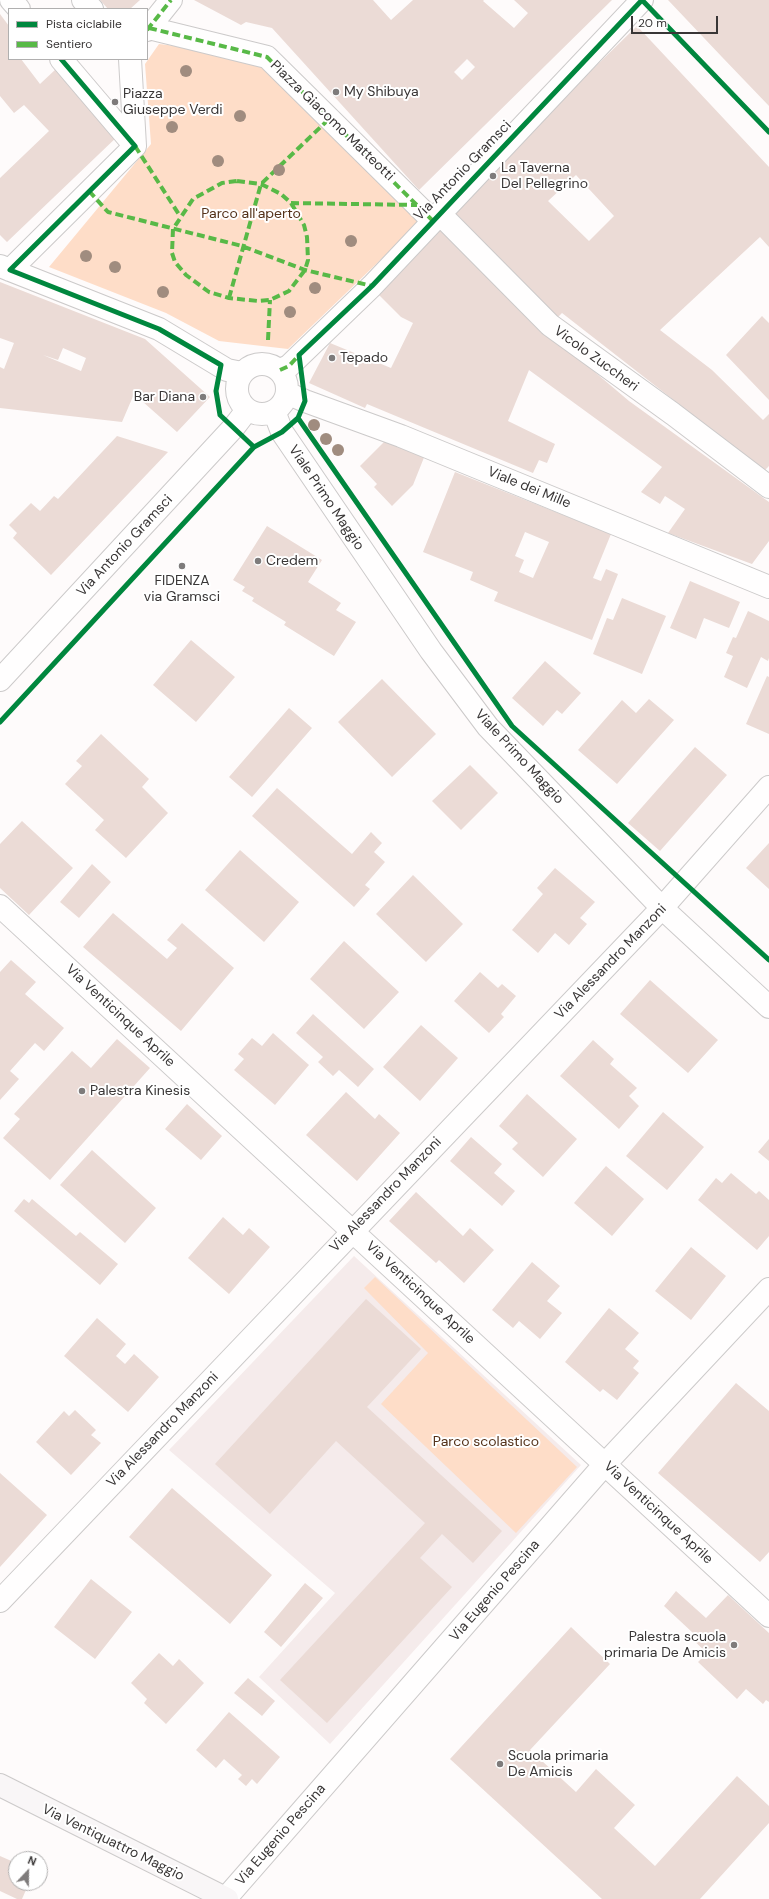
<!DOCTYPE html>
<html>
<head>
<meta charset="utf-8">
<style>
	body { margin:0 }
	#map { position:relative; width:769px; height:1899px; overflow:hidden; background:#fefbfb; font-family:"DM Sans",sans-serif }
	canvas { display:block }
	.legend { position:absolute; left:8px; top:8px; width:140px; height:52px; box-sizing:border-box; background:#fff; border:1px solid #b0afaf; margin:0; padding:5px 7px; list-style:none; font-size:12px; color:#393636 }
	.legend li { display:flex; align-items:center; gap:8px; height:20px }
	.legend b { width:20px; border:1px solid #b0afaf }
	.north { position:absolute; left:8px; top:1851px; width:40px; height:40px; box-sizing:border-box; background:#fff; border:1px solid #b0afaf; border-radius:50%; rotate:22deg; font-size:11px; font-weight:700; line-height:16px; text-align:center; color:#393636 }
	.north::after { content:''; display:block; margin:auto; width:14px; height:18px; background:#7e7b7b; clip-path:polygon(50% 0,100% 100%,50% 72%,0 100%) }
	.scale { position:absolute; left:631px; top:16px; width:87px; height:18px; box-sizing:border-box; border:2px solid #393636; border-top:0; padding-left:5px; font-size:12px; line-height:14px; white-space:nowrap; color:#393636; -webkit-text-stroke:3px #fff; paint-order:stroke }
</style>
</head>
<body>
<div id="map">
<canvas width="769" height="1899"></canvas>
<ul class="legend">
<li><b style="height:5px;background:#00873e"></b>Pista ciclabile</li>
<li><b style="height:5px;background:#58b947"></b>Sentiero</li>
</ul>
<div class="north">N</div>
<div class="scale">20 m</div>
</div>
<script>
const c = document.querySelector('canvas').getContext('2d');
c.lineJoin = 'round';
function paint(path, color) { c.fillStyle = color; c.fill(path, 'evenodd'); }
const toPath = rows => new Path2D(rows.map(r => 'M' + r).join(''));
function trace(path, color, width, dash) { c.strokeStyle = color; c.lineWidth = width; c.lineCap = dash ? 'butt' : 'round'; c.setLineDash(dash || []); c.stroke(path); }
function write(font, color, halo, rows, align = 'center') {
  c.font = font + ' "DM Sans",sans-serif'; c.lineWidth = 4; c.setLineDash([]); c.textBaseline = 'middle'; c.strokeStyle = halo; c.fillStyle = color; for (const [text, x, y, turn = 0] of rows) {
    c.save(); c.translate(x, y); c.rotate((+turn || 0) * Math.PI / 180); c.textAlign = isNaN(turn) ? turn : align; if (halo) c.strokeText(text, 0, 0); c.fillText(text, 0, 0); c.restore();
  }
}
paint(toPath([
	[354,1256,581,1465,330,1744,259,1677,335,1593,169,1450]
]), '#f5ebeb');
paint(toPath([
	[159,44,267,57,427,215,288,349,219,341,166,313,49,267,151,144,145,64],
	[375,1277,577,1467,516,1533,381,1404,428,1353,364,1288]
]), '#feddc8');
paint(toPath([
	[100,0,140,0,130,9,108,9],
	[194,0,373,0,391,20,413,0,484,0,483,1,514,28,528,13,514,0,612,0,419,190,272,28,246,22,241,25],
	[467,59,475,67,462,80,454,72],
	[668,0,769,0,769,106,722,57],
	[0,14,9,26,9,59,21,59,40,84,57,68,120,134,7,242,0,235,0,178,49,131,24,105,14,113,0,96],
	[637,26,769,167,769,247,760,237,660,330,712,370,763,420,769,414,769,466,763,472,680,405,562,313,552,323,445,213],
	[576,175,614,216,589,241,548,201],
	[441,227,583,362,629,401,769,502,769,541,752,564,668,533,685,509,665,496,660,504,641,492,662,467,529,370,508,421,555,444,547,463,539,460,533,473,367,404,365,408,309,383,330,343,391,368,413,323,401,317,375,291],
	[0,282,145,339,210,397,177,432,134,394,122,422,0,408,0,367,4,369,14,343,0,338],
	[63,348,86,358,81,371,43,355,58,360],
	[762,316,769,323,769,400,726,355],
	[117,436,168,452,51,575,13,538,17,533,9,525,31,503,40,511,54,496,58,499],
	[387,439,425,455,413,485,392,506,374,487,377,484,360,466],
	[455,472,611,534,593,578,601,581,606,569,618,574,592,640,494,601,498,592,470,580,473,572,423,552],
	[525,532,549,542,533,578,519,572,524,560,515,556],
	[267,526,322,560,308,582,341,603,336,610,356,622,334,656,284,625,286,622,252,601,254,598,242,591,245,587,233,580],
	[690,581,740,602,729,628,704,618,696,639,670,628],
	[622,598,666,616,642,674,593,654,607,618,613,620],
	[748,611,769,621,769,658,768,661,761,657,747,688,724,677,733,656,726,653,733,637,736,638],
	[191,640,235,677,196,722,153,685],
	[545,661,581,693,562,714,557,710,543,726,512,698],
	[767,676,769,677,769,734,746,724],
	[382,679,436,734,392,777,338,722],
	[649,699,674,720,617,784,578,750,622,700,636,713],
	[289,708,312,728,252,797,229,777],
	[101,734,149,779,142,787,168,813,126,858,95,830,104,820,65,784,82,766,76,761],
	[695,747,727,775,660,851,628,823],
	[470,765,498,793,461,830,432,801],
	[277,788,352,854,371,832,382,843,374,852,385,862,365,885,370,889,354,907,252,816],
	[22,821,73,868,29,915,0,888,0,844],
	[769,843,769,889,746,868],
	[240,850,299,902,264,942,205,890],
	[92,864,111,882,79,918,60,902],
	[555,868,595,902,580,918,587,924,569,945,555,933,538,953,512,930,543,894,537,888],
	[413,875,463,924,426,962,376,914],
	[113,913,167,959,177,948,167,940,182,923,234,968,181,1031,83,947],
	[344,941,399,992,364,1029,310,979],
	[11,960,36,982,25,994,64,1028,44,1051,35,1043,10,1071,19,1079,0,1100,0,972],
	[480,972,498,988,502,984,516,996,501,1014,504,1017,489,1033,454,1001],
	[650,980,718,1040,688,1073,620,1014],
	[313,1014,374,1069,358,1087,339,1070,333,1076,318,1062,323,1057,296,1033],
	[421,1025,458,1058,420,1101,383,1067],
	[273,1033,309,1065,275,1105,234,1070,244,1059,238,1054,252,1038,262,1046],
	[117,1039,150,1068,50,1180,3,1138,20,1119,14,1114,72,1051,91,1068],
	[593,1040,614,1059,610,1064,637,1088,629,1096,639,1106,619,1129,560,1076],
	[346,1092,375,1119,379,1114,400,1133,357,1181,306,1135],
	[527,1094,577,1139,543,1177,512,1149,518,1143,499,1126],
	[187,1104,222,1136,201,1160,165,1129],
	[663,1112,704,1147,667,1190,626,1156],
	[471,1137,502,1164,494,1173,515,1191,502,1206,450,1161],
	[769,1139,769,1161,758,1152],
	[92,1150,156,1208,125,1243,60,1185],
	[606,1166,644,1199,612,1236,574,1203],
	[731,1173,756,1194,759,1191,769,1200,769,1236,757,1250,698,1200,716,1178,722,1183],
	[416,1192,463,1236,470,1228,494,1250,464,1283,439,1260,436,1263,389,1221],
	[24,1199,29,1203,32,1199,76,1236,80,1232,118,1264,100,1285,14,1211],
	[223,1217,243,1235,249,1228,270,1247,229,1294,188,1258],
	[691,1247,726,1276,691,1320,655,1291],
	[532,1262,560,1286,547,1301,562,1313,540,1339,519,1321,513,1328,492,1310],
	[366,1299,421,1349,367,1407,502,1531,473,1563,442,1534,420,1558,452,1587,327,1723,280,1680,425,1523,336,1441,270,1514,215,1464],
	[609,1308,639,1333,625,1349,639,1361,633,1368,639,1373,617,1400,603,1389,600,1392,565,1362],
	[97,1318,126,1344,116,1356,125,1364,134,1354,159,1377,128,1412,64,1356],
	[736,1383,769,1411,769,1552,760,1562,658,1473],
	[75,1410,96,1430,91,1435,101,1443,71,1475,36,1442,64,1411,69,1416],
	[0,1473,47,1515,0,1567],
	[172,1488,272,1575,230,1624,129,1537],
	[91,1579,132,1612,95,1659,54,1627],
	[305,1583,323,1598,281,1647,264,1632],
	[676,1591,706,1618,728,1595,769,1633,769,1702,766,1700,763,1704,746,1689,737,1699,698,1662,707,1653,689,1636,693,1633,664,1606],
	[571,1627,610,1664,530,1750,576,1792,596,1769,635,1805,614,1828,655,1866,737,1776,769,1806,769,1823,700,1899,602,1899,450,1759],
	[159,1653,173,1666,179,1659,204,1683,166,1724,144,1703,147,1699,131,1683],
	[248,1678,275,1701,262,1716,234,1693],
	[229,1712,280,1757,257,1784,252,1779,246,1786,238,1779,242,1775,224,1759,216,1768,196,1750],
	[0,1856,16,1863,16,1883,29,1883,22,1899,17,1899,0,1891]
]), '#ebdbd6');
const street = toPath([
	[11,0,19,9],
	[83,0,92,9],
	[149,28,267,57,432,220],
	[147,30,171,0],
	[61,59,135,146],
	[130,59,135,146],
	[439,213,550,325,673,414,769,487],
	[0,266,159,329,227,370,242,373],
	[10,270,135,146],
	'237 389a25 25 0 1 1 50 0a25 25 0 1 1-50 0Z',
	[280,370,289,366,372,286,642,0],
	[287,393,305,401,401,436,769,587],
	[274,411,282,432,431,651,488,727,662,908,769,1007],
	[0,680,234,427,247,410],
	[0,906,769,1616],
	[0,1601,662,908,769,787],
	[226,1898,605,1464,769,1289]
]);
const secondary = toPath([
	[0,1785,227,1899]
]);
trace(street, '#cccaca', 24);
trace(secondary, '#cccaca', 24);
trace(street, '#fffefe', 22);
trace(secondary, '#f9f6f7', 22);
trace(toPath([
	[149,28,267,57,432,220],
	[147,30,171,0],
	[135,146,180,216],
	[237,181,261,184,281,194,291,203,304,225,307,237,308,260,305,270,289,291,270,300,258,301,229,298,209,292,186,275,175,262,172,253,173,229,193,199,222,183,237,181],
	[89,191,108,212,242,246,305,270,372,286],
	[291,203,417,205],
	[229,298,261,184,329,119],
	[268,340,270,300],
	[280,370,289,366,300,354]
]), '#58b947', 4, [8, 4]);
trace(toPath([
	[642,0,769,132],
	[61,59,135,146,10,270,159,329,221,365,216,391,220,415,254,447],
	[298,418,512,726,769,960],
	[0,722,254,447,282,432,298,418,305,401,299,355,372,286,642,0]
]), '#00873e', 5);
c.fillStyle = '#a08c7f';
for (const [x, y] of [
	[186,71],
	[240,116],
	[172,127],
	[218,161],
	[279,170],
	[351,241],
	[86,256],
	[115,267],
	[315,288],
	[163,292],
	[290,312],
	[314,425],
	[326,439],
	[338,450]
]) { c.beginPath(); c.arc(x, y, 6, 0, 2 * Math.PI); c.fill(); }
for (const [x, y, r, color] of [
	[336,92,4,"#7e7b7b"],
	[115,102,4,"#7e7b7b"],
	[493,176,4,"#7e7b7b"],
	[332,358,4,"#7e7b7b"],
	[203,397,4,"#7e7b7b"],
	[258,561,4,"#7e7b7b"],
	[182,566,4,"#7e7b7b"],
	[82,1091,4,"#7e7b7b"],
	[734,1645,4,"#7e7b7b"],
	[500,1764,4,"#7e7b7b"]
]) { const dot = new Path2D(); dot.arc(x, y, r, 0, 2 * Math.PI); c.fillStyle = color; c.fill(dot); trace(dot, '#fff', 1.5); }
write('14px', '#393636', '#fff', [
	["My Shibuya",344,92],
	["Piazza",123,94],
	["Giuseppe Verdi",123,110],
	["La Taverna",501,168],
	["Del Pellegrino",501,184],
	["Tepado",340,358],
	["Bar Diana",195,397,"right"],
	["Credem",266,561],
	["FIDENZA",182,581,"center"],
	["via Gramsci",182,597,"center"],
	["Palestra Kinesis",90,1091],
	["Palestra scuola",726,1637,"right"],
	["primaria De Amicis",726,1653,"right"],
	["Scuola primaria",508,1756],
	["De Amicis",508,1772]
], 'left');
write('14px', '#393636', '#fff', [
	["Piazza Giacomo Matteotti",332,121,44],
	["Via Antonio Gramsci",463,171,-46],
	["Vicolo Zuccheri",596,359,36],
	["Viale dei Mille",529,488,22],
	["Viale Primo Maggio",326,498,56],
	["Via Antonio Gramsci",125,546,-47],
	["Viale Primo Maggio",519,757,47],
	["Via Alessandro Manzoni",611,962,-46],
	["Via Venticinque Aprile",120,1016,43],
	["Via Alessandro Manzoni",386,1195,-46],
	["Via Venticinque Aprile",420,1293,43],
	["Via Alessandro Manzoni",163,1430,-46],
	["Via Venticinque Aprile",658,1513,43],
	["Via Eugenio Pescina",495,1591,-49],
	["Via Eugenio Pescina",281,1835,-49],
	["Via Ventiquattro Maggio",113,1843,26]
]);
write('14px', '#54321a', '#fff', [
	["Parco all'aperto",251,214],
	["Parco scolastico",486,1442]
]);
</script>
</body>
</html>
